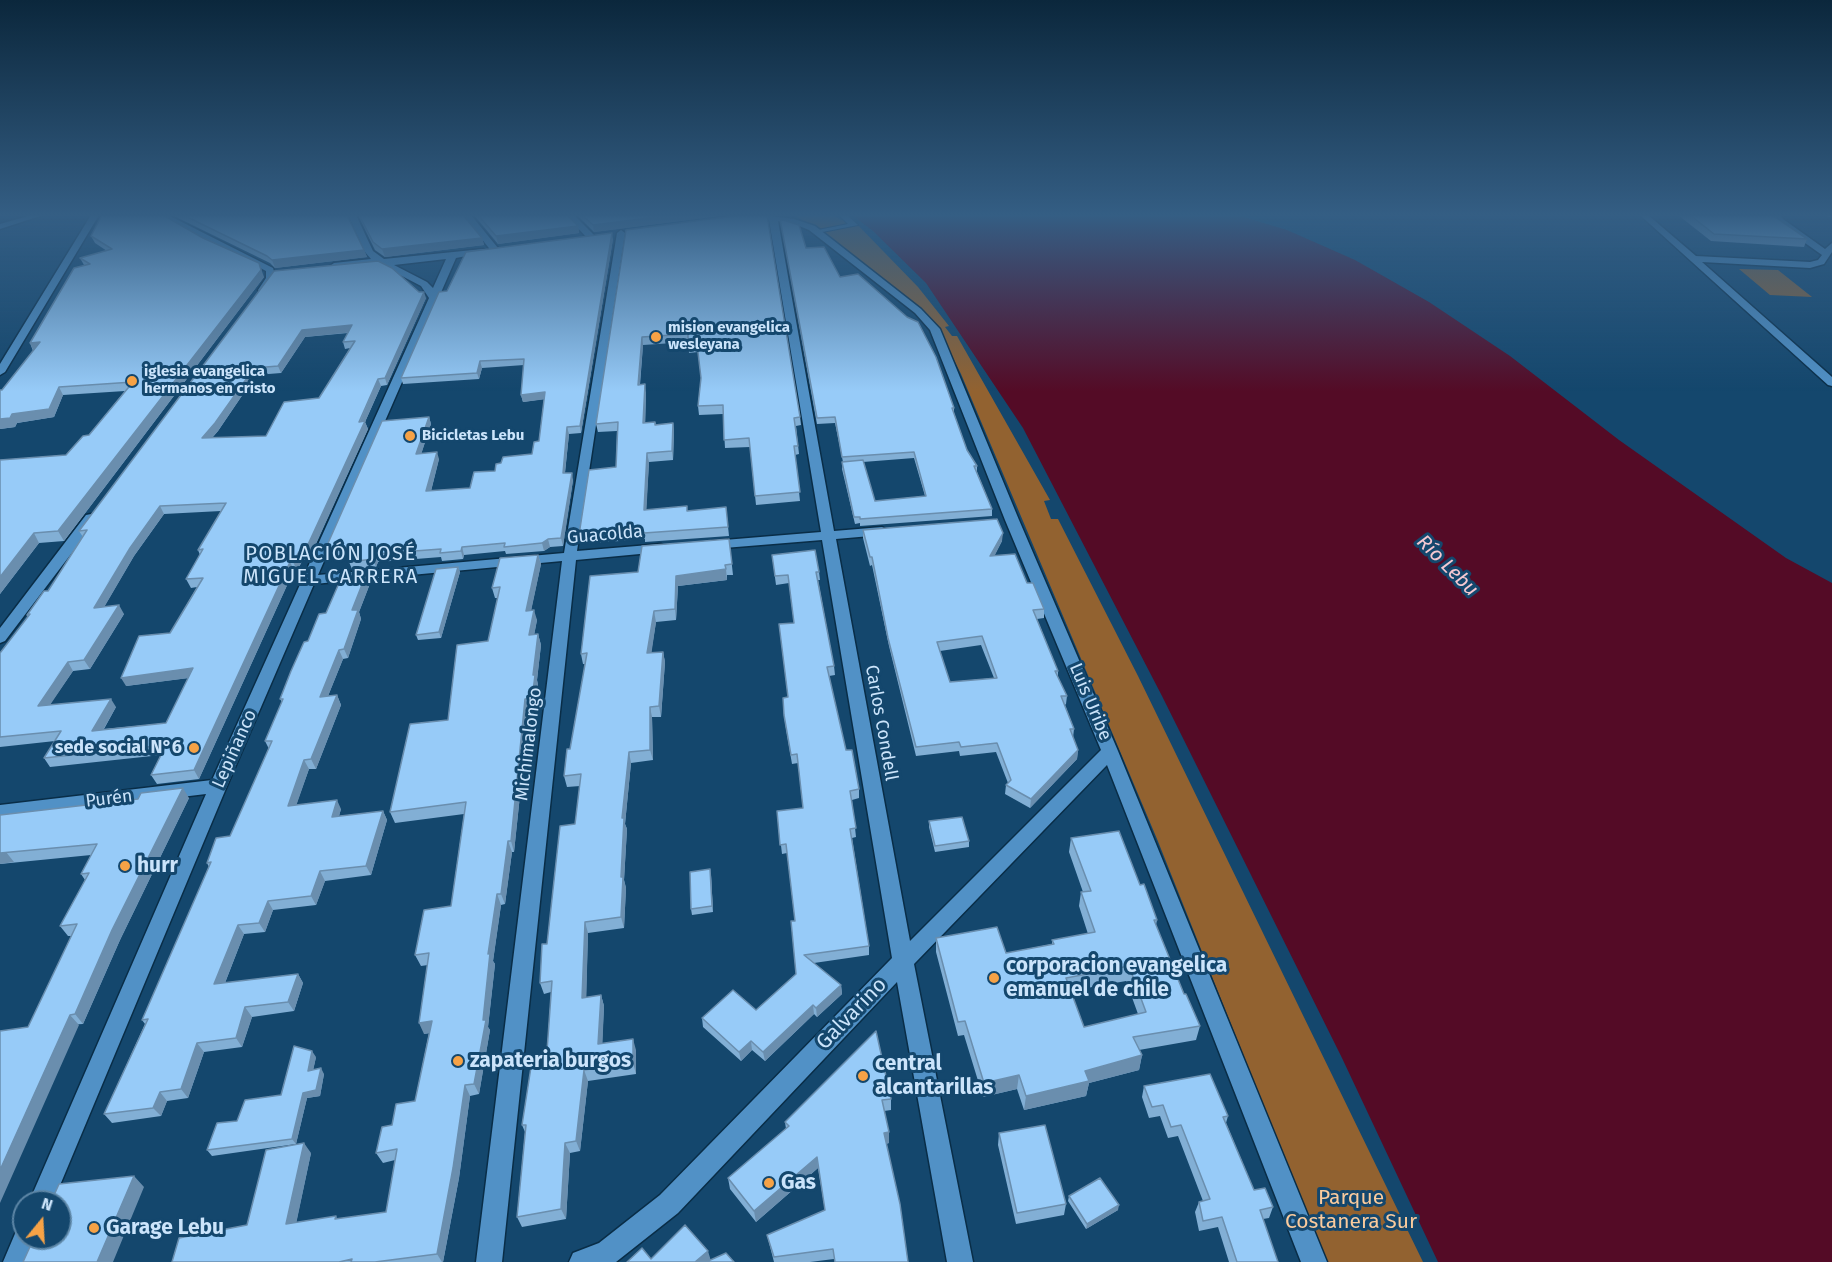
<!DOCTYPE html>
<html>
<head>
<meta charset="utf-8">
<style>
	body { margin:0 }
	#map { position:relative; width:1832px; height:1262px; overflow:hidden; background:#14476d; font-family:"Fira Sans",sans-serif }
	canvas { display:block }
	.north { position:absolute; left:12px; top:1190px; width:60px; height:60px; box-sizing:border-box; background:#14476d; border:2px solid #5d86a6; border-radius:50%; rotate:18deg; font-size:16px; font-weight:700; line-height:24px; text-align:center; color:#cbe4fb }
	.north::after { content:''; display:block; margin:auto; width:21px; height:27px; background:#f6a246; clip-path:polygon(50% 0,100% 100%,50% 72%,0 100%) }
</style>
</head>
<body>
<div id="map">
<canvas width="1832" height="1262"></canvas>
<div class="north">N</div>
</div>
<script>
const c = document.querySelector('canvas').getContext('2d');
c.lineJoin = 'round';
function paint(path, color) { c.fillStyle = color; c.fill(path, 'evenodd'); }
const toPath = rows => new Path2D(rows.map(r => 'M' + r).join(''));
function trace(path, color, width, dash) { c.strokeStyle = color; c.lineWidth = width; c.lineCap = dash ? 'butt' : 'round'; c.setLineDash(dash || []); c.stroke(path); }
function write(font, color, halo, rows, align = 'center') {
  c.font = font + ' "Fira Sans",sans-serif'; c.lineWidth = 6; c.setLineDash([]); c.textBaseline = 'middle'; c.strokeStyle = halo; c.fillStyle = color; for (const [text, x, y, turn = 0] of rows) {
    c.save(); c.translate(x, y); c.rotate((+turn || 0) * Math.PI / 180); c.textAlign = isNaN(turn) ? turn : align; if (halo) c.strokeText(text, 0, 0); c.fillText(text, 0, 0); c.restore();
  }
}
paint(toPath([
	[794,215,834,215,841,220,852,219,918,287,949,326,945,327,952,336,957,336,1050,500,1044,501,1051,519,1058,519,1138,676,1423,1262,1326,1262,1157,839,961,374,939,330,906,296,835,241],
	[1739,269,1778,270,1812,297,1770,295]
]), '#926230');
paint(toPath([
	[852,215,1237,215,1287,230,1355,260,1429,302,1510,356,1619,440,1786,558,1832,583,1832,1262,1438,1262,1342,1058,1162,696,1023,428,926,283,873,231]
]), '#540b26');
const lane = toPath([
	[839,215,847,215,858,225,817,233,813,231,848,224,839,215]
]);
const street = toPath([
	[91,215,99,215,5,372,0,375,0,364,91,215],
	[159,215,168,215,273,268,276,278,266,292,260,292,258,290,266,278,266,271,159,215],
	[348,215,356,215,373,251,384,259,483,249,487,252,456,258,318,575,564,553,617,233,621,230,625,233,577,551,661,544,668,548,661,552,576,560,502,1262,476,1262,562,561,314,584,227,786,53,1202,29,1202,206,794,0,819,0,805,212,780,429,298,421,286,381,265,331,268,330,266,334,263,371,259,365,252,348,215],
	[446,259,433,288,427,282,394,265,446,259],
	[463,215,471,215,498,248,498,252,492,252,463,215],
	[566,215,574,215,594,235,594,239,588,239,566,215],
	[742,215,762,215,794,219,815,226,921,309,940,329,1019,520,1118,751,1327,1262,1301,1262,1107,765,914,964,973,1262,947,1262,897,982,678,1213,616,1262,569,1262,573,1253,599,1243,660,1195,892,958,822,540,712,549,705,545,712,541,821,532,769,220,742,215],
	[778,221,792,223,809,230,915,313,930,330,1005,520,1101,750,910,941,836,539,882,535,889,531,882,527,834,531,778,221],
	[1640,215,1648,215,1696,256,1810,262,1818,260,1822,255,1777,223,1772,215,1780,215,1783,219,1825,249,1832,243,1832,252,1824,264,1810,268,1702,262,1832,377,1832,386,1828,385,1640,215],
	[91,514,96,515,98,518,96,521,5,641,0,643,0,628,86,515,91,514],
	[24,1226,24,1238,39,1238,29,1262,3,1262,17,1229,24,1226]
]);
const secondary = toPath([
	[32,215,43,215,0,229,0,224,32,215]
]);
trace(lane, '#092d47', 2);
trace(street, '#092d47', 3);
trace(secondary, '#092d47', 3);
paint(lane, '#5191c6');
paint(street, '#5191c6');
paint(secondary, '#5191c6');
paint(toPath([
	[172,215,347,215,364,250,367,257,275,268,270,263],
	[358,215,463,215,482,238,484,245,385,257,375,250],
	[474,215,567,215,578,226,579,233,498,244],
	[577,215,727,215,594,232],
	[1678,215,1772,215,1807,239,1804,247,1711,241],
	[1818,215,1832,215,1831,217],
	[780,219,806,248,840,277,954,408,954,413,967,450,977,466,977,472,992,509,992,516,860,526,860,523,855,524,842,469,843,462,835,423,817,424],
	[914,458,925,496,875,501,863,462],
	[626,230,800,417,801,425,796,426,799,454,795,455,800,501,756,505,750,447,725,448,723,414,699,415,698,406,701,378,698,352,689,353,688,342,643,345,640,385,646,393,645,423,655,422,656,425,673,423,674,432,673,460,649,462,646,510,688,511,726,507,729,536,645,542,645,539,581,544,579,535,616,467,617,431,598,432,596,424],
	[91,236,264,277,64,541,39,543,0,594,0,460,66,455,89,435,125,391,63,395,54,417,17,423,15,427,0,429,0,390,2,390,33,351,30,343,84,265,80,258,107,251,95,243],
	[613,239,581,433,569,434,565,473,573,480,563,546,550,547,544,551,506,554,505,551,464,555,463,559,442,561,441,557,378,562,376,567,352,569,349,562,351,556,328,558,325,550,429,417,431,424,421,454,439,459,431,491,470,488,495,471,501,463,532,454,539,441,544,399,523,402,521,395,524,365,482,368,479,379,403,384,401,378,447,291],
	[274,271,426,298,387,385,381,386,365,422,368,429,309,559,303,560,297,570,294,570,199,779,157,784,151,775,161,755,50,767,44,758,55,741,0,747,0,653,28,617,27,615,48,591,83,537,79,531],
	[348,333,343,342,345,349,350,348,319,398,266,436,212,438,218,431,256,375,281,373,305,337],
	[221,511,198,550,200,555,186,579,191,588,197,587,170,633,126,686,188,678,166,723,104,729,116,707,50,704,73,671,90,669,124,614,104,607,134,556,164,514],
	[863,530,1002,541,994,556,1027,583,1044,609,1044,618,1037,619,1058,671,1058,677,1067,696,1066,704,1065,705,1074,729,1073,738,1078,750,1077,759,1030,808,1005,794,1006,785,1008,783,996,752,960,756,959,751,916,756,889,646,872,565,870,566,863,538],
	[981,645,994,678,950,682,940,651],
	[729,539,733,575,727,575,727,580,678,586,676,620,656,622,651,653,663,652,665,662,661,717,652,717,653,760,631,763,625,824,627,829,624,880,626,888,624,928,588,933,586,998,601,995,604,1006,602,1044,636,1050,636,1074,588,1081,580,1151,570,1153,566,1219,522,1227,517,1217,525,1132,522,1125,546,1065,551,992,544,994,540,983,547,944,575,824,580,786,567,787,564,776,570,749,585,664,583,664,581,654,638,572],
	[538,555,541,564,531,610,537,620,534,635,538,634,541,645,537,680,538,685,535,709,529,710,514,852,512,852,505,904,501,905,493,961,495,964,488,1027,490,1030,479,1094,470,1096,459,1178,443,1262,172,1262,247,1225,311,1153,296,1223,336,1216,337,1219,386,1212,395,1160,383,1163,376,1153,392,1125,415,1101,429,1033,424,1034,428,965,421,966,415,955,451,906,464,814,395,823,390,812,448,720,488,641,498,598,495,598,492,588],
	[772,555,819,572,820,580,818,580,834,666,835,675,829,676,846,750,859,789,859,798,852,800,856,837,852,838,869,946,869,955,814,963,841,985,842,994,817,1017,814,1014,765,1061,752,1050,741,1061,703,1027,702,1018,756,1010,796,974,795,921,787,853,782,854,777,811,803,808,798,763,792,764,785,723,783,698,788,697,794,623,789,583,776,585],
	[458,567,460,572,441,638,418,640,416,635],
	[367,572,371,581,359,612,361,619,348,658,343,659,328,696,337,695,341,705,316,769,309,769,296,805,341,809,339,816,383,811,387,820,371,875,325,881,316,905,273,910,265,932,244,934,225,983,298,974,303,983,294,1011,252,1017,242,1047,204,1052,188,1098,167,1101,161,1116,112,1123,104,1114,145,1024,142,1020,209,867,207,863,230,836,269,749,265,741,282,702,280,699,308,641,326,613],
	[189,798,120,940,83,1024,28,1027,72,936,68,936,60,926,85,880,81,874,91,855,0,864,0,815],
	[929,821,969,841,969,847,935,852,929,827],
	[1071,838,1140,885,1157,920,1156,925,1184,994,1200,1026,1196,1040,1139,1050,1142,1055,1139,1070,1089,1083,1086,1096,1024,1110,1017,1089,983,1097,964,1035,958,1036,936,952,936,938,1006,953,1052,944,1052,940,1088,934,1079,906,1081,892,1083,892,1069,852],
	[1126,981,1138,1014,1084,1027,1070,991],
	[711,875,713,912,692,915,691,909],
	[876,1031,891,1099,891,1110,884,1111,889,1132,889,1143,886,1144,834,1259,810,1262,774,1262,767,1235,825,1210,818,1168,756,1222,730,1189,728,1178,786,1129,785,1122],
	[316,1057,313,1070,324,1074,320,1096,307,1098,296,1144,212,1156,207,1150,237,1121,281,1095],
	[1144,1086,1228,1116,1226,1123,1254,1190,1273,1207,1269,1218,1263,1219,1278,1262,1229,1262,1218,1227,1199,1231,1195,1212,1199,1202,1203,1201,1178,1136,1168,1138,1160,1116,1149,1118,1142,1097],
	[999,1133,1066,1204,1064,1215,1016,1224,998,1145],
	[1069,1196,1118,1210,1086,1229,1068,1201]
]), '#82afd5');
paint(toPath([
	[672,215,727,215,594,232,593,225],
	[578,226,579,233,498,244,496,236],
	[612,233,613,239,581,433,580,426],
	[482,238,484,245,385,257,382,249],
	[364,250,367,257,275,268,272,260],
	[259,263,264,277,64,541,58,531],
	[424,292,426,298,387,385,385,378],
	[352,325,354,332,305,337,281,373,278,366,302,330],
	[642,337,643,345,639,393,638,385],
	[40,342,34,352,30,343],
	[480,361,482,368,479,379,477,373],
	[254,368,256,375,218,431,205,446,202,438],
	[378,379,381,386,365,422,368,429,309,559,305,551],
	[645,384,646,393,645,432,643,423],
	[59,387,63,395,54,417,17,423,15,427,0,429,0,419,12,414],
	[545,392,547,399,523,402,521,395],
	[429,417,431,424,419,461,416,454],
	[673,423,674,432,673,460,672,451],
	[567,427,569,434,564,481,563,473],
	[437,452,439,459,429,499,426,491],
	[647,453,649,462,646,519,644,510],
	[572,473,573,480,563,546,561,538],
	[160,506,164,514,134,556,99,616,94,608,130,548],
	[34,533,39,543,0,594,0,577],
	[1003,533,1002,541,990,565,990,556],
	[548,539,550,547,544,551,542,543],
	[462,547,464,555,463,559,461,551],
	[299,552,303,560,297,570,293,562],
	[375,554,378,562,376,567,373,559],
	[538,555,541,564,529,621,526,611],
	[290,562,294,570,199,779,194,770],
	[458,567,460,572,441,638,439,632],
	[726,569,727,580,678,586,676,620,675,609,676,576],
	[367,572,371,581,359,612,361,619,348,658,344,649,352,610],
	[119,605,124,614,90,669,84,660],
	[534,610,537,620,532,646,529,635],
	[654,611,656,622,650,663,647,653],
	[538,634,541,645,537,680,538,685,535,709,532,699,533,675],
	[339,650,343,659,324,706,320,697],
	[663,652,665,662,661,717,659,706],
	[68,662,73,671,44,714,38,706],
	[193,668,197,677,126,686,121,678],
	[337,695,341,705,316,769,311,759],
	[111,699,116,707,98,739,92,731],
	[525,699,529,710,514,852,511,841],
	[650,707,652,717,653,760,650,750],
	[1078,750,1077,759,1030,808,1031,799],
	[629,752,631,763,625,824,627,829,624,880,626,888,624,928,621,917,622,818],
	[304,760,309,769,293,815,288,806],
	[183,788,189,798,120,940,83,1024,75,1014,112,930],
	[337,800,341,809,336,826,332,817],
	[383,811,387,820,371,875,366,866],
	[508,841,512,852,505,904,501,894],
	[6,852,14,862,0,864,0,853],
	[710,869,711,875,713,912,712,906],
	[320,871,325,881,316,905,311,896],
	[497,894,501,905,493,961,495,964,488,1027,490,1030,479,1094,474,1084,483,1020,488,954],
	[268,901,273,910,265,932,259,923],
	[585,922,588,933,586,1009,582,998],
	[238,925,244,934,221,993,214,984],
	[298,974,303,983,294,1011,288,1002],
	[841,985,842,994,817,1017,816,1008],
	[601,995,604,1006,602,1055,598,1044],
	[813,1005,814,1014,765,1061,763,1052],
	[245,1007,252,1017,242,1047,236,1038],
	[70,1015,79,1025,0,1203,0,1170],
	[432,1021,437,1032,424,1034,419,1023],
	[633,1039,636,1050,636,1074,633,1063],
	[751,1041,752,1050,741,1061,739,1052],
	[197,1043,204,1052,188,1098,181,1089],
	[312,1051,316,1057,312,1076,308,1071],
	[1142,1055,1139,1070,1089,1083,1086,1096,1024,1110,1026,1096,1085,1071],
	[321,1068,324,1074,320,1096,307,1098,296,1144,292,1139,303,1093],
	[584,1070,588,1081,580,1151,576,1141],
	[1019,1075,1017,1089,983,1097,984,1083],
	[465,1085,470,1096,459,1178,443,1262,442,1262,437,1254],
	[160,1092,167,1101,161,1116,153,1108],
	[889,1132,889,1143,884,1144,884,1133],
	[304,1143,311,1153,294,1234,286,1224],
	[565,1143,570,1153,566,1219,561,1209],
	[817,1157,818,1168,756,1222,754,1211],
	[134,1176,144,1187,113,1262,97,1262],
	[1119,1205,1118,1210,1086,1229,1087,1224],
	[708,1251,711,1261,709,1262,695,1262]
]), '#6a8eae');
const building = toPath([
	[102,215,163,215,203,238,259,263,261,270,58,531,34,533,0,577,0,460,66,455,83,436,89,435,133,382,59,387,49,409,12,414,10,418,0,419,0,390,2,390,40,342,30,343,74,268,90,264,80,258,112,249,91,236,102,215],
	[183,215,347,215,364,250,272,260,267,256,183,215],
	[359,215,463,215,482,238,382,249,373,242,359,215],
	[478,215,567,215,578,226,496,236,478,215],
	[582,215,672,215,593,225,582,215],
	[741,215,767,215,800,417,794,418,798,446,794,446,800,492,755,496,749,438,724,440,723,405,698,406,701,378,697,344,688,345,688,334,642,337,638,385,645,384,643,423,655,422,655,425,673,423,672,451,647,453,644,510,687,506,687,511,726,507,728,527,644,533,643,530,579,535,589,470,616,467,618,422,596,424,626,230,741,215],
	[1690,215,1772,215,1807,239,1714,234,1690,215],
	[780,219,799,225,806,248,824,247,840,277,858,274,907,317,918,322,936,357,954,408,952,408,967,450,977,466,974,466,992,509,860,519,860,517,854,517,842,462,863,460,875,501,926,496,914,452,842,457,835,417,817,418,780,219],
	[612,233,580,426,567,427,563,473,572,473,561,538,548,539,542,543,504,547,505,543,462,547,461,551,440,553,441,549,375,554,373,559,349,562,353,548,325,550,382,421,429,417,416,454,437,452,426,491,470,488,474,472,495,471,496,464,501,463,503,457,532,454,534,442,539,441,545,392,521,395,524,359,480,361,477,373,401,378,439,292,447,291,466,252,612,233],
	[378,261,392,268,419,292,424,292,385,378,378,379,359,422,365,421,305,551,299,552,293,562,290,562,194,770,151,775,166,745,44,758,61,731,0,737,0,653,30,614,27,615,44,591,48,591,87,530,79,531,274,271,378,261],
	[352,325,343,342,355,341,319,398,284,402,266,436,202,438,215,423,254,368,278,366,302,330,352,325],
	[226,503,198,550,203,549,186,579,203,578,170,633,139,636,121,678,193,668,166,723,92,731,111,699,38,706,68,662,84,660,119,605,94,608,130,548,160,506,226,503],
	[997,519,1003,533,990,556,1015,554,1027,583,1033,583,1044,609,1033,610,1058,671,1055,671,1067,696,1061,696,1074,729,1070,729,1078,750,1031,799,1006,785,1011,780,997,743,961,747,959,742,916,747,888,638,872,557,870,557,863,530,997,519],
	[982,636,997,678,950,682,937,642,982,636],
	[729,539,732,564,725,565,726,569,676,576,675,609,654,611,647,653,663,652,659,706,650,707,650,750,629,752,622,818,624,818,621,877,623,877,621,917,585,922,582,998,601,995,598,1044,633,1039,633,1063,584,1070,576,1141,565,1143,561,1209,517,1217,526,1125,522,1125,531,1067,546,1065,552,981,540,983,542,944,547,944,560,826,575,824,581,774,564,776,567,749,570,749,587,653,581,654,590,576,638,572,642,546,729,539],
	[815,550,819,572,816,572,834,666,827,667,846,750,852,750,859,789,850,791,856,828,850,829,869,946,804,955,841,985,816,1008,813,1005,763,1052,751,1041,739,1052,702,1018,733,990,756,1010,796,974,791,921,795,921,786,844,780,845,777,811,803,808,797,754,791,755,784,715,783,698,788,697,779,624,794,623,788,575,775,576,772,555,815,550],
	[538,555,526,611,534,610,529,635,538,634,533,675,535,675,532,699,525,699,511,841,508,841,501,894,497,894,488,954,490,953,483,1020,486,1020,474,1084,465,1085,453,1168,437,1254,375,1262,351,1262,352,1259,339,1262,172,1262,179,1238,247,1225,266,1150,304,1143,286,1224,336,1216,335,1219,386,1212,397,1149,376,1153,382,1127,392,1125,396,1104,415,1101,432,1021,419,1023,429,953,415,955,424,910,451,906,466,802,390,812,410,724,448,720,457,645,488,641,500,587,492,588,500,558,538,555],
	[458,567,439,632,416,635,436,569,458,567],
	[367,572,352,610,358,610,344,649,339,650,320,697,337,695,311,759,304,760,288,806,337,800,332,817,383,811,366,866,320,871,311,896,268,901,259,923,238,925,214,984,298,974,288,1002,245,1007,236,1038,197,1043,181,1089,160,1092,153,1108,104,1114,148,1019,142,1020,211,862,207,863,216,838,230,836,272,741,265,741,283,699,280,699,291,671,304,642,308,641,319,614,326,613,343,574,367,572],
	[183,788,112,930,75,1014,70,1015,0,1170,0,1031,28,1027,77,924,60,926,89,873,81,874,97,844,0,853,0,815,138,799,141,793,183,788],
	[962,817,969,841,935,846,929,821,962,817],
	[1119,831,1140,885,1144,884,1157,920,1154,920,1184,994,1186,994,1200,1026,1133,1037,1142,1055,1085,1071,1089,1081,1026,1096,1019,1075,984,1083,965,1021,958,1022,936,938,997,927,1006,953,1054,944,1052,940,1095,932,1081,892,1091,891,1071,838,1119,831],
	[1129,966,1146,1012,1084,1027,1066,978,1129,966],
	[710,869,712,906,691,909,690,872,710,869],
	[876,1031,891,1099,882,1100,889,1132,884,1133,900,1204,908,1262,835,1262,833,1249,774,1257,767,1235,825,1210,817,1157,754,1211,728,1178,789,1126,785,1122,876,1031],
	[294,1046,312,1051,308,1071,321,1068,316,1090,303,1093,292,1139,207,1150,217,1123,237,1121,245,1100,281,1095,294,1046],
	[1210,1074,1228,1116,1223,1117,1254,1190,1265,1188,1273,1207,1260,1210,1278,1262,1237,1262,1222,1217,1203,1221,1199,1202,1210,1199,1181,1125,1171,1127,1163,1105,1152,1107,1144,1086,1210,1074],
	[1045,1125,1066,1204,1017,1213,999,1133,1045,1125],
	[134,1176,97,1262,23,1262,34,1238,60,1238,60,1202,51,1202,59,1184,134,1176],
	[1100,1178,1119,1205,1087,1224,1069,1196,1100,1178],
	[685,1225,708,1251,695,1262,627,1262,642,1248,651,1259,685,1225],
	[726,1253,734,1262,706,1262,726,1253]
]);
paint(building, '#97cbf8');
trace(building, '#6a8eae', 1.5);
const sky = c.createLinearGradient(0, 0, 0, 391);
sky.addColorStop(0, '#0b273c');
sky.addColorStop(0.55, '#345e84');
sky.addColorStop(1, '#345e8400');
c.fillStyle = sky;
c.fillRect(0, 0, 1832, 391);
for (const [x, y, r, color] of [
	[656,337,6,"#f6a246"],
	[132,381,6,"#f6a246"],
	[410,436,6,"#f6a246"],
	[194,748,6,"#f6a246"],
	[125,866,6,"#f6a246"],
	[994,978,6,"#f6a246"],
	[458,1061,6,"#f6a246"],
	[863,1076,6,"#f6a246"],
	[769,1183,6,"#f6a246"],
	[94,1228,6,"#f6a246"]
]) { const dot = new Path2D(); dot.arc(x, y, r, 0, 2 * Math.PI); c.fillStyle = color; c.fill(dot); trace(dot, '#14476d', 2); }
write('bold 15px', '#cbe4fb', '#14476d', [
	["mision evangelica",668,328],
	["wesleyana",668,345],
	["iglesia evangelica",144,372],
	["hermanos en cristo",144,389],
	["Bicicletas Lebu",422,436]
], 'left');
write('18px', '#cbe4fb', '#14476d', [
	["Guacolda",605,535,-5],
	["Luis Uribe",1090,702,67],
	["Carlos Condell",881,723,80],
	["Michimalongo",529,744,-83],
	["Lepiñanco",235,749,-66],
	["Purén",109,799,-7]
]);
write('bold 18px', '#cbe4fb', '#14476d', [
	["sede social N°6",182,748]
], 'right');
c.letterSpacing = '1.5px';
write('20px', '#cbe4fb', '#14476d', [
	["POBLACIÓN JOSÉ",331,554],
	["MIGUEL CARRERA",331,577]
]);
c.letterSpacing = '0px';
write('italic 20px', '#f6c8d1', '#14476d', [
	["Río Lebu",1447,566,45]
]);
write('bold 21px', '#cbe4fb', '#14476d', [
	["hurr",137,866],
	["corporacion evangelica",1006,966],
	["emanuel de chile",1006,990],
	["zapateria burgos",470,1061],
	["central",875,1064],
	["alcantarillas",875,1088],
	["Gas",781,1183],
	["Garage Lebu",106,1228]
], 'left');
write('21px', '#cbe4fb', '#14476d', [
	["Galvarino",852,1014,-46]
]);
write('21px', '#facb9d', '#14476d', [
	["Parque",1351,1198],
	["Costanera Sur",1351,1222]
]);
</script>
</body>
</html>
